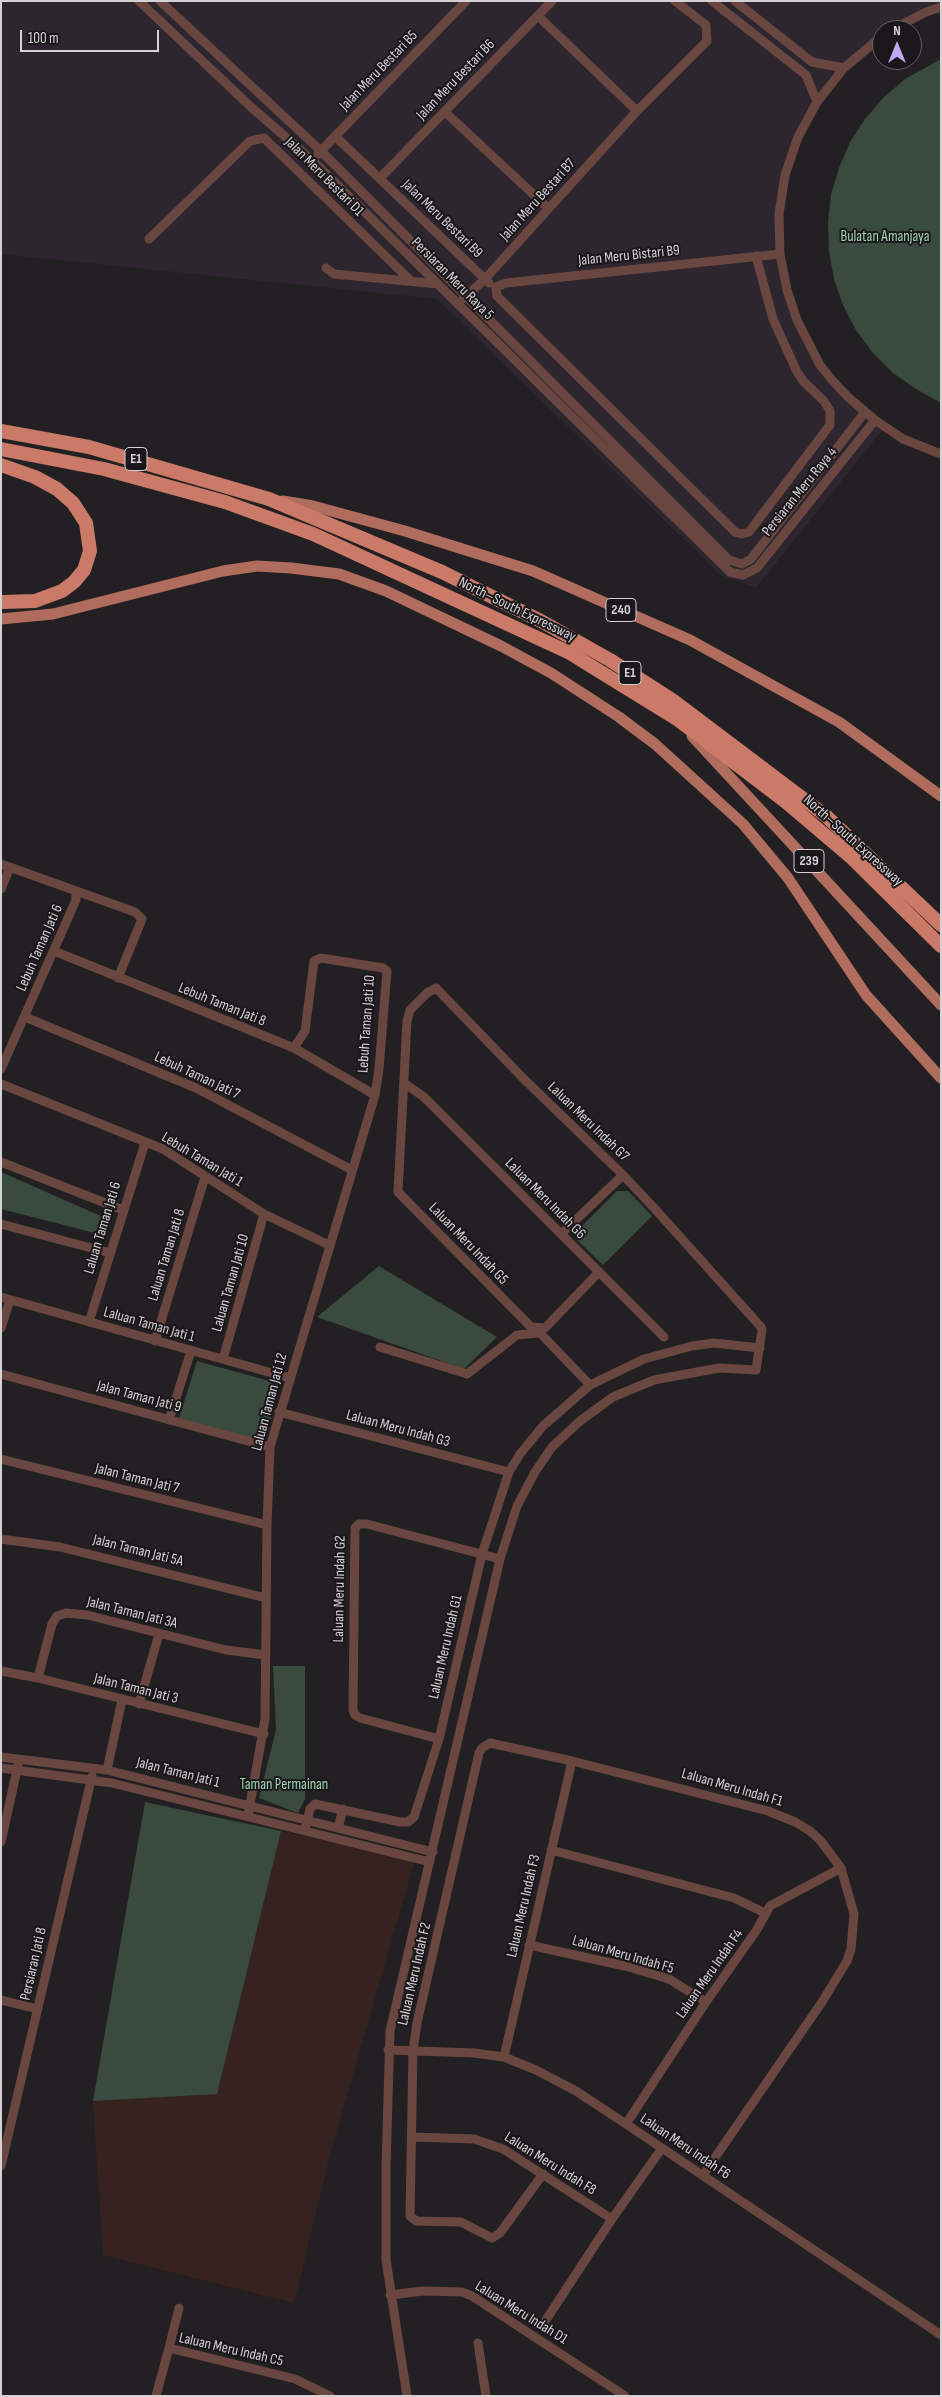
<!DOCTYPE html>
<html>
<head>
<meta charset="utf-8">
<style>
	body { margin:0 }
	#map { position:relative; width:942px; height:2397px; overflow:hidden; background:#232023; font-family:"Sofia Sans Condensed",sans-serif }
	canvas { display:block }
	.frame { position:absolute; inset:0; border:2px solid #d4d2d4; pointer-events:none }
	.north { position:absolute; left:872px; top:20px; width:50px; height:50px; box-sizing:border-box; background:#19171a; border:1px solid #646264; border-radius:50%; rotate:0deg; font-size:14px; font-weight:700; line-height:20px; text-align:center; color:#d4d2d4 }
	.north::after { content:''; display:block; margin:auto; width:18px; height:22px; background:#bfa9f4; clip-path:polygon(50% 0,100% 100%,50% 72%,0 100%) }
	.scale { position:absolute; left:20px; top:30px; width:139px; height:22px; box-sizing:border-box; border:2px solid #d4d2d4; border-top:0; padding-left:6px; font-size:15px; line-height:18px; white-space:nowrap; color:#d4d2d4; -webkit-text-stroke:4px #19171a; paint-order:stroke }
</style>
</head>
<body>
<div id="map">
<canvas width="942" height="2397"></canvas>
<div class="frame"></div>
<div class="north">N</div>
<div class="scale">100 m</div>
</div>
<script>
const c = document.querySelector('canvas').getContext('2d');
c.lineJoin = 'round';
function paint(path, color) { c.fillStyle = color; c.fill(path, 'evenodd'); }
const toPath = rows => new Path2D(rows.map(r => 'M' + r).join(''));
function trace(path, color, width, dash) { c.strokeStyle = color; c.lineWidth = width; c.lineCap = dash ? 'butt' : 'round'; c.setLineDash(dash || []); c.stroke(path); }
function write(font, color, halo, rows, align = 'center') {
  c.font = font + ' "Sofia Sans Condensed",sans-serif'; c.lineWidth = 4; c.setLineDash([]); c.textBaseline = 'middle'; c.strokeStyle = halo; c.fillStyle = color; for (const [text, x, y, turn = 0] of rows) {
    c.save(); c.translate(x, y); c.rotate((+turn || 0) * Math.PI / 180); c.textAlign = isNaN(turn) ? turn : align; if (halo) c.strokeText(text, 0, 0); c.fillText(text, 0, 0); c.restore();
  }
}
paint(toPath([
	[1,1,941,1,941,6,913,13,890,30,882,30,882,36,854,56,807,114,786,178,778,239,787,295,803,333,845,395,884,428,756,588,720,575,437,299,1,254]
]), '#2d262e');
paint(toPath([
	[281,1831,415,1860,332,2147,294,2303,103,2255,93,2101,217,2093]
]), '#36231f');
paint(toPath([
	[941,59,941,403,916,389,893,373,873,353,856,330,843,305,834,279,829,251,828,223,831,195,839,168,850,142,865,119,884,97,905,79],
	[1,1172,103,1217,99,1234,1,1209],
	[617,1191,628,1191,652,1216,603,1265,577,1240,578,1230],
	[379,1266,497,1337,464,1369,317,1317],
	[197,1361,280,1384,267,1435,251,1440,179,1418],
	[273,1666,305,1666,305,1799,298,1813,259,1798,276,1730],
	[145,1802,281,1831,217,2094,93,2101]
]), '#394a3f');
trace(toPath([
	[139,1,251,107,312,160,730,572,743,575,757,568,875,420],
	[160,1,321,151,729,560,742,564],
	[712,1,806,75,817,102],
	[735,1,812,62,844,68],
	[538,16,637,111],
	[891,30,926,12,941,7],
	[882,36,844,68,817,102,798,137,785,175,779,214,780,254,787,290,797,320,820,365,832,380,848,397,875,420,903,439,941,454],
	[445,112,548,208],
	[335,136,489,283],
	[318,154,466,1],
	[380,178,552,1],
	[149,239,250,141,264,138,411,281],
	[326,268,334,274,438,284],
	[496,287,497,296,735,532,742,534,749,532,830,425,830,411,824,401,804,382,797,372,773,319,756,256],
	[496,287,506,283,780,254],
	[463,299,484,280,637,111,707,41,706,25,675,1],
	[742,564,751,559,865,412],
	[1,864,135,912,142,919,118,978],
	[1,889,10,867],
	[54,951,294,1048,375,1095],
	[25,1017,196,1088,352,1170],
	[1,1069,76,900,76,891],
	[404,1083,424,1097,664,1337],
	[1,1084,163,1149,264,1214,329,1245],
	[1,1162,123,1210],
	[1,1224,110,1253],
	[561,1234,623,1175],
	[1,1297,290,1378],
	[89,1322,145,1143],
	[1,1328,10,1300],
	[155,1341,205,1177],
	[380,1347,467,1374,517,1335,540,1333,590,1385],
	[223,1359,264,1214],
	[1,1374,270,1447],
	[279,1412,509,1472],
	[169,1420,191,1351],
	[1,1459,267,1525],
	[1,1539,60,1547,266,1598],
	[1,1671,38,1678,264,1734],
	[38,1678,52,1624,57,1616,66,1613,87,1615,226,1650,266,1655],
	[139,1704,159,1634],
	[439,1739,360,1718,355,1715,353,1710,355,1528,359,1524,367,1524,500,1559],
	[1,1757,107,1770,433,1852],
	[1,1768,112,1783,430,1862],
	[107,1770,122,1700],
	[248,1816,265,1719,267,1525,270,1447,375,1095,379,1069,387,971,383,968,321,958,314,961,305,1031,294,1048],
	[338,1828,343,1809],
	[305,1830,310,1809,315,1804,400,1822,408,1822,414,1817,439,1739,482,1554,509,1472,520,1454,543,1426,590,1385,644,1359,692,1346,714,1343,760,1348],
	[1,1842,18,1765],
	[551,1850,734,1898,765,1913],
	[529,1945,625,1966,669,1979,706,2002],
	[1,2000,38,2009],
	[388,2050,474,2053,504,2057,536,2070,576,2091,626,2124,941,2335],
	[504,2057,572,1761],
	[626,2124,706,2002,756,1931,770,1906,841,1868],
	[412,2137,474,2139,503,2149,612,2219],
	[1,2166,92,1776],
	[543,2174,500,2233,492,2238,461,2222,416,2221,410,2216,413,2051,417,2023,479,1753,482,1748,490,1743,572,1761,768,1811,795,1822,810,1831,820,1840,841,1868,854,1914,851,1949,847,1961,822,2002,703,2175],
	[390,2295,423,2291,462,2292,472,2296,625,2396],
	[542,2326,612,2219,662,2148],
	[478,2343,486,2396],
	[169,2348,179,2308],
	[156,2396,169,2348,295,2379,330,2396],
	[407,2396,386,2260,386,2167,390,2031,500,1559,517,1506,535,1472,552,1447,580,1421,613,1397,654,1380,719,1368,756,1370,762,1330,761,1327,655,1209,623,1175,524,1079,441,993,436,988,427,993,410,1010,407,1021,398,1192,531,1327,545,1328,599,1272]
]), '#694740', 9);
trace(toPath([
	[283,501,313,506,405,531,533,571,690,640,839,722,941,796],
	[1,619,53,614,223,571,257,566,291,568,339,574,386,591,501,646,551,673,619,717,655,744,743,824,788,878,866,995,941,1078],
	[692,736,941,1005]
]), '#b06c5d', 11);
trace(toPath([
	[1,431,89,447,269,499,442,572,541,621,610,660,675,702,826,816,941,925],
	[1,449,104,469,225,502,313,534,570,653,677,719,786,802,852,858,941,946],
	[1,465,35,477,57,489,73,503,86,523,90,551,84,570,74,582,62,591,35,601,1,602]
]), '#cc7a68', 14);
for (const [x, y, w] of [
	[136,459,22],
	[621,610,30],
	[630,673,22],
	[809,861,30]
]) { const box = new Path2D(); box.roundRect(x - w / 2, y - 11.5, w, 23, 4); c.fillStyle = '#19171a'; c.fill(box); trace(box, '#d4d2d4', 1); }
write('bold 14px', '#d4d2d4', null, [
	["E1",136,459],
	["240",621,610],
	["E1",630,673],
	["239",809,861]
]);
write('15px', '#d4d2d4', '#19171a', [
	["Jalan Meru Bestari B5",379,71,-46],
	["Jalan Meru Bestari B6",456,80,-46],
	["Jalan Meru Bestari D1",324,177,45],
	["Jalan Meru Bestari B7",538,200,-48],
	["Jalan Meru Bestari B9",442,219,44],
	["Jalan Meru Bistari B9",629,256,-6],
	["Persiaran Meru Raya 5",452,279,45],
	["Persiaran Meru Raya 4",800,492,-51],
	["North–South Expressway",517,610,26],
	["North–South Expressway",853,841,42],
	["Lebuh Taman Jati 6",40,948,-66],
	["Lebuh Taman Jati 8",222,1005,22],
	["Lebuh Taman Jati 10",367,1024,-86],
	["Lebuh Taman Jati 7",197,1076,25],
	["Laluan Meru Indah G7",588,1122,44],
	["Lebuh Taman Jati 1",202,1160,31],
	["Laluan Meru Indah G6",545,1199,45],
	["Laluan Taman Jati 6",103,1228,-73],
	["Laluan Meru Indah G5",468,1244,46],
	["Laluan Taman Jati 8",167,1255,-73],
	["Laluan Taman Jati 10",231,1283,-74],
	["Laluan Taman Jati 1",149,1325,16],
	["Jalan Taman Jati 9",139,1397,15],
	["Laluan Taman Jati 12",270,1402,-75],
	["Laluan Meru Indah G3",398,1429,15],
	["Jalan Taman Jati 7",137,1479,14],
	["Jalan Taman Jati 5A",138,1551,14],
	["Laluan Meru Indah G2",340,1589,-89],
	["Jalan Taman Jati 3A",132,1613,14],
	["Laluan Meru Indah G1",446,1647,-77],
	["Jalan Taman Jati 3",136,1689,14],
	["Jalan Taman Jati 1",178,1773,14],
	["Laluan Meru Indah F1",732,1788,16],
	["Laluan Meru Indah F3",524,1906,-77],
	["Laluan Meru Indah F5",623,1955,16],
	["Persiaran Jati 8",34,1964,-77],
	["Laluan Meru Indah F2",415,1974,-77],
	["Laluan Meru Indah F4",710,1974,-55],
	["Laluan Meru Indah F6",685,2147,34],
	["Laluan Meru Indah F8",550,2164,32],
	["Laluan Meru Indah D1",521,2313,32],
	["Laluan Meru Indah C5",231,2350,13]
]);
write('15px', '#9fd7b3', '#19171a', [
	["Bulatan Amanjaya",885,237],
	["Taman Permainan",284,1785]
]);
</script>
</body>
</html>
